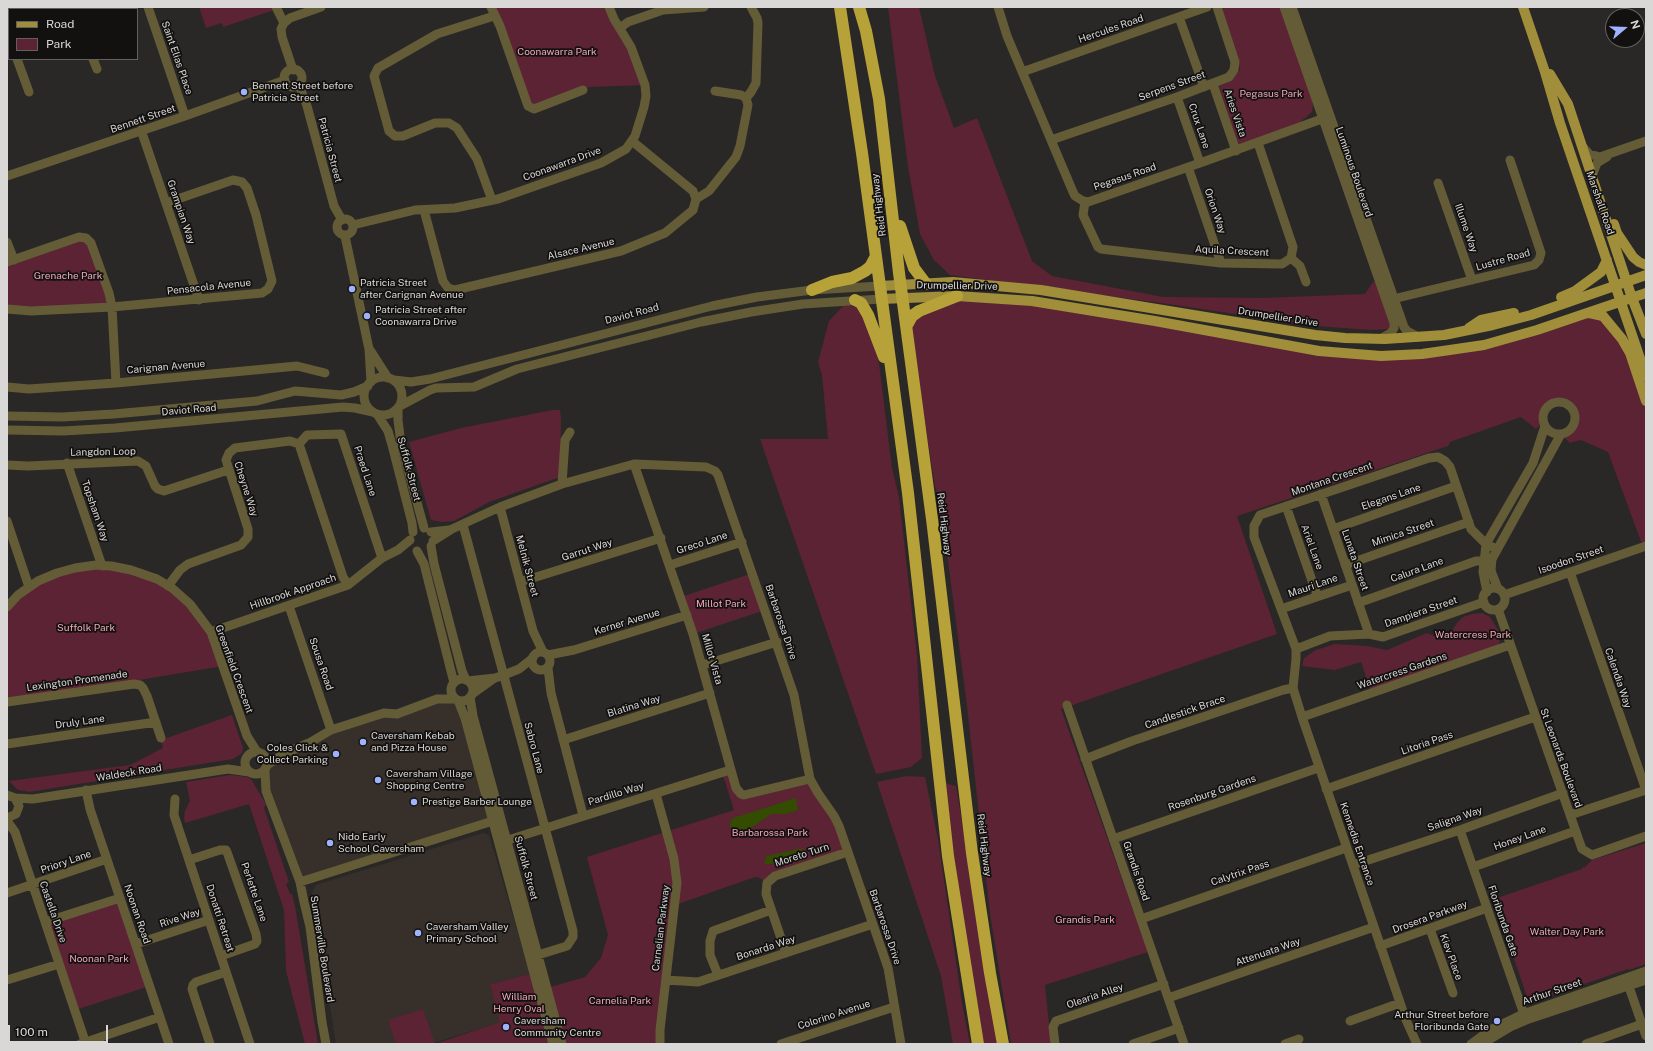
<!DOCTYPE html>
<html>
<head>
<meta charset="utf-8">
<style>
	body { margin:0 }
	#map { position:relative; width:1653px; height:1051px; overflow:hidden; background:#2a2826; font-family:"Public Sans",sans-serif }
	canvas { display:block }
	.frame { position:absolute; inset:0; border:8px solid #d9d8d6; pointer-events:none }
	.legend { position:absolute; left:8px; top:8px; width:130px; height:52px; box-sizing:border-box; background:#121110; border:1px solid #62615f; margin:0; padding:5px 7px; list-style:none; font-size:12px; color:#d9d8d6 }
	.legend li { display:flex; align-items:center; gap:8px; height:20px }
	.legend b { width:20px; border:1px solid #62615f }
	.north { position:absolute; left:1605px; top:8px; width:40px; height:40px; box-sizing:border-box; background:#121110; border:1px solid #62615f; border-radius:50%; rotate:71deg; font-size:11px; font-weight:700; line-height:16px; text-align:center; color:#d9d8d6 }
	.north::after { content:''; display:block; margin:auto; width:14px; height:18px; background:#9fb3fd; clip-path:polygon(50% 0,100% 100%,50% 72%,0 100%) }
	.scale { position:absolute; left:8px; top:1025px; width:100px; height:18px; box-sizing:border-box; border:2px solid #d9d8d6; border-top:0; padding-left:5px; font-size:12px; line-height:14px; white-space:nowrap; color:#d9d8d6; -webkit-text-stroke:3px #121110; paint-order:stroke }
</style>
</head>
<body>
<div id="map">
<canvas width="1653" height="1051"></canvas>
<div class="frame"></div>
<ul class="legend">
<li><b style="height:5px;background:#a08e3b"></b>Road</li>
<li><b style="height:11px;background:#5b2333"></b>Park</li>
</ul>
<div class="north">N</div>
<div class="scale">100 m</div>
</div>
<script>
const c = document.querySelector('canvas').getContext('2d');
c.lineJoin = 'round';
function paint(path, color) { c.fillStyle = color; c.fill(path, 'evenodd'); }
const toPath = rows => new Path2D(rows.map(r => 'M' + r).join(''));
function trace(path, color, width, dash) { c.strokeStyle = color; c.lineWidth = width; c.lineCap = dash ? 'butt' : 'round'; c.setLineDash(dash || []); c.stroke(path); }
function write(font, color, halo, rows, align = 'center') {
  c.font = font + ' "Public Sans",sans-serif'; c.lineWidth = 3.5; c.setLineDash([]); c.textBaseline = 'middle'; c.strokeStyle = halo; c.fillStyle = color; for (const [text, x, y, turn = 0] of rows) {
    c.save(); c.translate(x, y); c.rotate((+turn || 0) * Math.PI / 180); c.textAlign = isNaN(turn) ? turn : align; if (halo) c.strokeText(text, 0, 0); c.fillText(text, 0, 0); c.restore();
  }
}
paint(toPath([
	[437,699,456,699,493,821,300,882,266,791,266,768,324,735],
	[483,833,489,835,530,974,490,984,501,1022,430,1044,336,1044,312,893,316,885]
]), '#37302a');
paint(toPath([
	[199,7,276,7,277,9,223,27,222,23,206,28],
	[491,7,609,7,645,85,589,87,534,109],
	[888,7,919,7,935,76,954,128,977,118,1032,261,1052,276,1163,297,1262,298,1365,294,1373,282,1379,282,1393,323,1390,329,1370,330,1317,326,1161,303,950,275,934,260,920,234,908,167],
	[1220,7,1281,7,1311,92,1313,105,1312,112,1299,123,1239,147,1219,86,1231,81,1240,70,1239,61],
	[86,238,112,307,7,309,7,262],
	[957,296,996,298,1339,354,1463,349,1599,315,1626,346,1646,401,1646,546,1643,547,1608,452,1581,440,1570,443,1561,434,1571,429,1575,420,1575,415,1570,406,1559,399,1548,404,1545,410,1544,421,1536,429,1521,417,1450,442,1448,446,1237,516,1277,634,1061,709,1148,952,1045,985,1051,1044,1011,1044,990,914,967,706,940,500,935,487,909,320],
	[844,305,857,307,868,326,879,363,892,468,899,497,917,656,922,758,911,767,876,774,760,439,828,439,822,375,818,362,829,321],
	[553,410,560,410,561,420,560,477,489,502,454,521,442,522,431,520,409,442,461,428],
	[96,565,157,579,200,617,223,666,7,702,7,607,38,581],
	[753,573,765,610,693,634,681,597],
	[1482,613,1490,617,1498,630,1501,636,1498,647,1370,689,1361,662,1335,670,1302,666,1304,658,1316,650,1335,644,1367,646,1387,650,1427,633,1442,639,1448,637,1457,623,1463,617,1472,614],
	[232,715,243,748,242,753,233,759,29,792,18,790,9,781,130,765,163,748,161,740],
	[730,770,738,792,810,779,848,852,767,883,760,878,755,877,675,905,660,1044,562,1044,547,988,585,977,601,958,608,935,587,857,734,810,722,772],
	[230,775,247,777,251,779,266,804,264,808,289,882,286,884,290,894,292,894,295,906,318,1044,305,1044,286,971,284,910,249,804,185,823,184,818,185,811,190,801,186,782],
	[907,776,925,777,938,839,962,1003,970,1044,953,1044,941,976,877,782],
	[944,780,948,784,956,786,999,1044,984,1044,981,1030,962,917],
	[1646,843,1646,964,1629,970,1628,969,1532,1002,1528,1000,1494,899,1582,869,1583,866,1584,868,1592,860],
	[120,898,150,986,75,1010,45,922],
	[534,973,553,1044,396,1044,388,1020,423,1009,435,1044,500,1022,490,984]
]), '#5b2333');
paint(toPath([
	[796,798,798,810,786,814,771,814,751,828,743,830,730,827,730,823,733,818],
	[807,847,772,864,765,864,765,859,767,856]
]), '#334c01');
trace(toPath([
	[75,7,76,9],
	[148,7,185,116],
	[276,7,284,23],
	[491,7,500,26,528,106,534,109,583,90],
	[998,7,1007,36,1073,192,1075,196,1083,201,1088,202,1200,163,1330,116],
	[1284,7,1394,323,1394,328,1391,333,1380,339],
	[1292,7,1404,327,1407,331,1418,337],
	[10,9,14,7],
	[1179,17,1204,87],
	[620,28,628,22,663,10,704,7],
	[7,30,9,36],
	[17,59,29,92],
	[93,59,97,69],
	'284 78a9 9 0 1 1 18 0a9 9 0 1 1-18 0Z',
	[293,70,282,37,281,29,284,23,290,18,321,7],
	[1022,72,1207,7],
	[1213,84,1236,151],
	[299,85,307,106,334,206,342,220],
	[715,91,741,95,746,98],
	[1177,97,1200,163],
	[746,98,751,92,756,83,758,23,757,18,751,7],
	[141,130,199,300],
	[1051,140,1177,97,1229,77,1234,70,1235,62,1217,7],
	[1583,147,1589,154,1600,157,1646,141],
	[1188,167,1221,263],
	[7,176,185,116,285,80],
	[1592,176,1597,163,1607,157],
	[1438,183,1472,280],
	[696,199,709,191,736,157,740,146,748,105,746,98],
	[492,200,477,159,457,128,449,123,435,123,403,136,395,136,389,131,374,76,378,68,437,34,494,16],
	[1085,202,1083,215,1098,247,1101,249,1221,263,1282,264,1291,258,1293,247,1258,143],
	[424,210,443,281,448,288,455,290,621,251,665,233,693,210,696,199,693,191,632,141],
	'337 227a8 8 0 1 1 16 0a8 8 0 1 1-16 0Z',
	[353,225,415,210,455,208,498,199,601,163,626,149,635,136,644,107,646,96,645,85,631,47,614,19,609,7],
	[345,236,369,349,371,382],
	[7,242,14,260],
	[1291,258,1300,266,1306,282],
	[7,262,79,237,86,238,91,243,109,293,112,307,116,383],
	[1393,299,1534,265,1539,260,1541,253,1510,160],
	[7,309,31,311,112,307,262,293,268,289,272,281,256,215,247,188,242,182,233,180,166,203],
	[370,350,388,378],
	'364 396a19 19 0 1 1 38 0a19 19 0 1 1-38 0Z',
	[394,380,411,382,430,379,712,306,757,297,812,290,880,286],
	[7,387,29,389,116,383,297,366,325,373],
	'1543 418a16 16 0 1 1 32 0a16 16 0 1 1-32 0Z',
	[400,406,430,390,436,388,474,387,517,369,701,322,751,312,803,304,881,299],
	[398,409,398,420,401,444,424,528],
	[377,414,388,431,392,445,412,523,413,532],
	[7,416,62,417,114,414,257,401,295,391,341,395,354,392,368,386],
	[7,430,63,431,115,428,343,407,355,408,373,412],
	[299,444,307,435,341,434,382,558],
	[67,463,102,566],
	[634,464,693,634,736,788,741,794,744,795,810,779],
	[7,465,28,466,138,461,146,466,155,486,158,489,164,491,228,470],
	[562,484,565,440,570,432],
	[1321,494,1369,634],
	[1286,506,1317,595],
	[500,507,533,631,543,652],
	[7,521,29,587],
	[463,525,573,931,573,937,567,946,538,955],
	[1333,529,1456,486],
	[431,532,449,530],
	[433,541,452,529,500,507,562,484,634,464,706,467,715,471,718,475,794,695,810,779,818,793,834,816,839,826,888,968,901,1044],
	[431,546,434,564,462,671,466,680],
	[417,551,424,564,454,683],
	[670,565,742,542],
	[1345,565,1469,522],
	[1570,572,1646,790],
	[520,582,661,538],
	[168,586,180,570,188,564,241,545,248,537,248,529,226,460,229,453,235,448,290,441,299,444,343,577,348,585],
	'1483 599a11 11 0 1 1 22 0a11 11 0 1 1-22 0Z',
	[1498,589,1491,571,1492,559,1561,434],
	[1487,592,1483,572,1486,544,1533,463,1545,426],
	[1504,595,1646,546],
	[1358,603,1476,561,1483,561],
	[289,606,331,730],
	[7,607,18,595,38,581,57,573,75,568,96,565,111,566,131,570,157,579,172,588,190,604,211,632,247,736,257,752],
	[1281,609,1352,585],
	[1498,609,1582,849,1592,855,1646,836],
	[211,632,348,585,382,558,398,550,410,540],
	[1296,649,1330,636,1369,634,1383,637,1484,602],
	'532 661a9 9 0 1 1 18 0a9 9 0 1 1-18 0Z',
	[548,655,574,650,687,615],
	[703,665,777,642],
	[548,668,551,693,583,815],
	'451 690a11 11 0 1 1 22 0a11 11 0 1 1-22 0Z',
	[468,681,495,678,504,675,519,669,533,658],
	[472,694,493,679],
	[470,697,473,716,562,1044],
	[458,700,465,718,553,1044],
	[7,702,134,684,140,685,143,688,147,696,161,738],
	[1067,705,1184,1044],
	[1302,717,1510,645],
	[563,740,710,693],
	[7,744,156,722],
	'245 763a11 11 0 1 1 22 0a11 11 0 1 1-22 0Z',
	[1085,759,1132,741,1283,690,1293,688],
	[267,765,285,753,309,743,331,730,384,713,397,714,437,699,456,699],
	[265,771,266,791,300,882,304,902,310,927,322,1022,326,1044],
	[1326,789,1535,717],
	[86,790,90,809,169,1044],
	[656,794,674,859,677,883,660,1030,660,1044],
	[7,795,15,798,19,806,16,814,7,818],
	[15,798,33,799,228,769,249,772],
	[175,799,174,815,250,1044],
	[1570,815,1646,790],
	[7,821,15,832,86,1044],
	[1460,830,1526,1020],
	[1113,839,1318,768],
	[508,840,730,770],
	[189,860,220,850,226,850,227,852,256,934,257,941,255,944,221,956],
	[1353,865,1460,830,1563,793],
	[1473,867,1575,831],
	[300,882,499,819],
	[7,893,107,859],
	[1141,919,1346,848],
	[45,922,120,898],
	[1430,929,1453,993],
	[136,944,209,920],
	[1380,946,1487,908],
	[786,953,766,894,767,883,775,876,848,852],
	[718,975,710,955,710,941,713,931,771,910],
	[7,980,59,964],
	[666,980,698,982,873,924],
	[1627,981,1646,1036],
	[1168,998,1374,927],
	[1350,1021,1400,1003],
	[80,1044,160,1017],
	[210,1044,192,989,193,985,196,982,226,972],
	[781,1044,894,1007],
	[1055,1044,1053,1027,1056,1021,1164,984],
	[1133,1044,1179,1028],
	[1285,1044,1299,1039],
	[1417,1044,1406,1020,1302,717,1293,688,1296,659,1296,649,1254,537,1254,526,1260,515,1429,458,1438,457,1445,461,1450,467,1471,529,1486,544,1497,549],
	[1471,1044,1490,1030,1523,1014,1646,971],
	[1482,1044,1512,1026,1526,1020,1646,980],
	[1586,1044,1642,1024]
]), '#645c37', 9);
trace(toPath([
	[1523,7,1545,72,1560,123,1646,376],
	[1550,74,1568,104,1632,298,1646,334],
	[1614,224,1617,233,1633,257,1639,262,1646,265],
	[880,286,953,282,1041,290,1315,335,1345,338,1385,339,1444,335,1493,325,1531,315,1646,275],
	[1561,297,1575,291,1601,272,1607,260],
	[881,299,957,296,1032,301,1155,321,1319,351,1381,356,1422,354,1484,345,1537,330,1646,293],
	[1589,313,1603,316,1622,339,1630,353,1646,401],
	[1469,328,1481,320,1514,313]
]), '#a08e3b', 10);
trace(toPath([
	[840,7,862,153,908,493,948,856,978,1044],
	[859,7,866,31,879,99,899,273,932,519,972,853,990,973,1003,1044],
	[900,226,914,268,926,284],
	[812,290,832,282,852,278,865,271,870,267,876,256],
	[855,300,861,303,868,315,884,357],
	[907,325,912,316,919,311,957,296]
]), '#b7a23a', 12);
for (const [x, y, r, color] of [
	[244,92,4,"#9fb3fd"],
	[352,289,4,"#9fb3fd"],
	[367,316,4,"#9fb3fd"],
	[363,742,4,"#9fb3fd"],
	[336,754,4,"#9fb3fd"],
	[378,780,4,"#9fb3fd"],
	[414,802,4,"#9fb3fd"],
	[330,843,4,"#9fb3fd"],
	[418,933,4,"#9fb3fd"],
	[1497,1021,4,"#9fb3fd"],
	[506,1027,4,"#9fb3fd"]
]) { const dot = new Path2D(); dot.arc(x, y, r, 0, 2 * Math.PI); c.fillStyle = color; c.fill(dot); trace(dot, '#121110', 1.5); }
write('10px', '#d9d8d6', '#121110', [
	["Hercules Road",1111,29,-19],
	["Saint Elias Place",177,58,71],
	["Serpens Street",1172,86,-20],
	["Aries Vista",1235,113,71],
	["Bennett Street",143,119,-19],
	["Crux Lane",1199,126,71],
	["Patricia Street",330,150,75],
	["Coonawarra Drive",562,164,-20],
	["Luminous Boulevard",1354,172,71],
	["Pegasus Road",1125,177,-19],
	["Marshall Road",1600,203,71],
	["Reid Highway",879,205,-97],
	["Orion Way",1215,211,71],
	["Grampian Way",181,212,71],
	["Illume Way",1466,228,71],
	["Alsace Avenue",581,249,-13],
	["Aquila Crescent",1232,251,3],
	["Lustre Road",1503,260,-16],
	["Drumpellier Drive",957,286,1],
	["Pensacola Avenue",209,287,-6],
	["Daviot Road",632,314,-15],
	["Drumpellier Drive",1278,317,9],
	["Carignan Avenue",166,367,-5],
	["Daviot Road",189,410,-5],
	["Langdon Loop",103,452,-1],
	["Suffolk Street",409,469,75],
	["Praed Lane",365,471,72],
	["Montana Crescent",1332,479,-19],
	["Cheyne Way",246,489,72],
	["Elegans Lane",1391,497,-19],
	["Topsham Way",95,511,71],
	["Reid Highway",944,524,83],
	["Mimica Street",1403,533,-19],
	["Greco Lane",702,543,-18],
	["Ariel Lane",1312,547,70],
	["Garrut Way",587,550,-18],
	["Lunata Street",1355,560,71],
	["Isoodon Street",1571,560,-19],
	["Melnik Street",527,566,75],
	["Calura Lane",1417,570,-20],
	["Mauri Lane",1313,586,-19],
	["Hillbrook Approach",293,592,-19],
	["Dampiera Street",1421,612,-19],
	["Kerner Avenue",627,622,-17],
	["Barbarossa Drive",781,622,71],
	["Millot Vista",712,659,74],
	["Sousa Road",321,664,71],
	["Greenfield Crescent",234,669,70],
	["Watercress Gardens",1402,671,-19],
	["Calendia Way",1618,678,71],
	["Lexington Promenade",77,681,-8],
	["Blatina Way",634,706,-17],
	["Candlestick Brace",1185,712,-19],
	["Druly Lane",80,722,-8],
	["Litoria Pass",1427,743,-19],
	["Sabro Lane",534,748,75],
	["St Leonards Boulevard",1561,758,70],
	["Waldeck Road",129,773,-9],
	["Rosenburg Gardens",1212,793,-19],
	["Pardillo Way",616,794,-17],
	["Saligna Way",1455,819,-19],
	["Honey Lane",1520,838,-20],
	["Kennedia Entrance",1357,844,71],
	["Reid Highway",984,845,83],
	["Moreto Turn",802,855,-18],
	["Priory Lane",66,862,-19],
	["Suffolk Street",526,868,75],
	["Grandis Road",1136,871,71],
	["Calytrix Pass",1240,873,-19],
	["Perlette Lane",254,892,71],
	["Castella Drive",53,912,71],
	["Noonan Road",137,914,71],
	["Drosera Parkway",1430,917,-20],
	["Rive Way",180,918,-18],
	["Donatti Retreat",220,918,72],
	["Floribunda Gate",1503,921,71],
	["Barbarossa Drive",885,927,71],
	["Carnelian Parkway",661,928,-83],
	["Bonarda Way",766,948,-18],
	["Summerville Boulevard",322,949,81],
	["Attenuata Way",1268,952,-19],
	["Kiev Place",1451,957,70],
	["Arthur Street",1552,992,-19],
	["Olearia Alley",1095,996,-19],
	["Colorino Avenue",834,1015,-18]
]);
write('10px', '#f2a6b7', '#121110', [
	["Coonawarra Park",557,52],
	["Pegasus Park",1271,94],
	["Grenache Park",68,276],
	["Millot Park",721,604],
	["Suffolk Park",86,628],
	["Watercress Park",1473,635],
	["Barbarossa Park",770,833],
	["Grandis Park",1085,920],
	["Walter Day Park",1567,932],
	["Noonan Park",99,959],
	["William",519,997],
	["Henry Oval",519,1009],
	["Carnelia Park",620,1001]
]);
write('10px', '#d9d8d6', '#121110', [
	["Bennett Street before",252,86],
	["Patricia Street",252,98],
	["Patricia Street",360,283],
	["after Carignan Avenue",360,295],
	["Patricia Street after",375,310],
	["Coonawarra Drive",375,322],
	["Caversham Kebab",371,736],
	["and Pizza House",371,748],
	["Coles Click &",328,748,"right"],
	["Collect Parking",328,760,"right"],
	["Caversham Village",386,774],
	["Shopping Centre",386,786],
	["Prestige Barber Lounge",422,802],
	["Nido Early",338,837],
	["School Caversham",338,849],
	["Caversham Valley",426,927],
	["Primary School",426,939],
	["Arthur Street before",1489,1015,"right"],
	["Floribunda Gate",1489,1027,"right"],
	["Caversham",514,1021],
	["Community Centre",514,1033]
], 'left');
</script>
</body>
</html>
